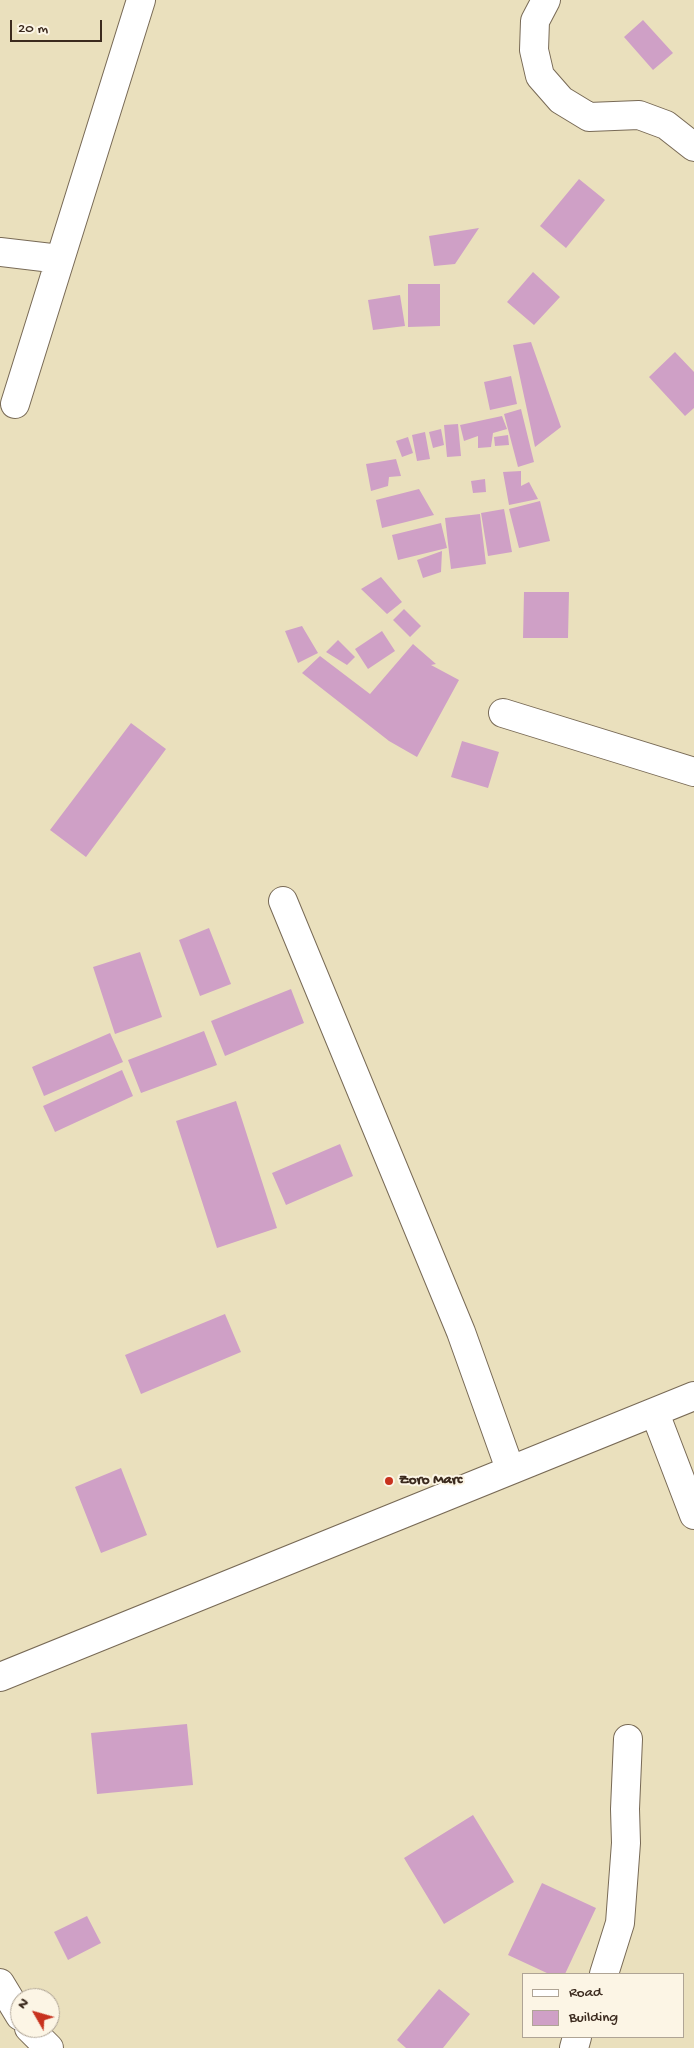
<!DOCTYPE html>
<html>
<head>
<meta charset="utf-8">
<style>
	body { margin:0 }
	#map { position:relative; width:694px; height:2048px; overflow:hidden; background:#eae0bd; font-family:"Gochi Hand",sans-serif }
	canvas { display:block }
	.legend { position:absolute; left:522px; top:1973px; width:162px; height:65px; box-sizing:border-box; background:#fcf5e5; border:1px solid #afa495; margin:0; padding:6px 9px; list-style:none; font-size:15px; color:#3b2a1e }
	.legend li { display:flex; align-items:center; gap:10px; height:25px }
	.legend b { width:25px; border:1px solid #afa495 }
	.north { position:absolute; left:10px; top:1988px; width:50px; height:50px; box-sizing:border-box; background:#fcf5e5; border:1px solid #afa495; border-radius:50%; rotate:308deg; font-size:14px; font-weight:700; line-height:20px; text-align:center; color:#3b2a1e }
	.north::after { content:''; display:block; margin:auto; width:18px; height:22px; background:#c8321e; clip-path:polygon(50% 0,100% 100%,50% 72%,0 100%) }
	.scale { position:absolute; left:10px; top:20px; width:92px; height:22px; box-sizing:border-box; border:2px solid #3b2a1e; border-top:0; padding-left:6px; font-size:15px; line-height:18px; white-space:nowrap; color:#3b2a1e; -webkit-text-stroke:4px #fcf5e5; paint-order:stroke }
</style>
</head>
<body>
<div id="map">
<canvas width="694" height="2048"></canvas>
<ul class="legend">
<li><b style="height:6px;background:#fff"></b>Road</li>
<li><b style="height:14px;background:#cfa0c6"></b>Building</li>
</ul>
<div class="north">N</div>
<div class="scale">20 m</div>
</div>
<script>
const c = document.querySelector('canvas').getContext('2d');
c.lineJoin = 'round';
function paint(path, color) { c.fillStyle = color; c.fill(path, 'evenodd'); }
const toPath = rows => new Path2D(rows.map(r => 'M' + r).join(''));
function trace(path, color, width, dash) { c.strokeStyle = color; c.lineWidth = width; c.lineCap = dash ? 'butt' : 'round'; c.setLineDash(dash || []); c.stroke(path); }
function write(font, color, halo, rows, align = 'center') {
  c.font = font + ' "Gochi Hand",sans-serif'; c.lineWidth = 4; c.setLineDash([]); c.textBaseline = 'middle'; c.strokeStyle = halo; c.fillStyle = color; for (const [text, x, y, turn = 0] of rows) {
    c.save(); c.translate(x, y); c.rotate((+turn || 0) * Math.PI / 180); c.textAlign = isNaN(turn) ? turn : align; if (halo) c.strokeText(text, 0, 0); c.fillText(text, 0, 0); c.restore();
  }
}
paint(toPath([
	[643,20,673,53,653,70,624,37],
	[579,179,605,200,566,248,540,226],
	[479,228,455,264,434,266,429,236],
	[533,272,560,297,534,325,507,302],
	[408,284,440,284,440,326,408,327],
	[400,295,405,326,373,330,368,300],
	[531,342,561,427,535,447,513,345],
	[675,352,694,372,694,408,685,416,649,377],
	[511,376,517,404,490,410,484,382],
	[521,409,534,462,518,467,504,414],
	[502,416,507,429,493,433,491,447,478,448,478,436,464,441,460,425],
	[458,424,461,456,447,457,444,425],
	[441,429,444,445,433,448,429,432],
	[425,432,430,459,417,461,412,435],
	[508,435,509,445,495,446,494,437],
	[408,437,413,453,402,457,396,441],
	[396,459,401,476,389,477,388,486,371,491,366,464],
	[521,471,521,486,529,482,538,499,509,505,503,472],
	[485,479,486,492,473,493,471,481],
	[419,489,434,515,382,528,376,500],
	[540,501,550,541,519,548,509,509],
	[504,509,512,552,488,556,481,513],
	[480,514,486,564,451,569,445,518],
	[441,523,447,548,398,560,392,535],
	[442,551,441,572,423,578,417,560],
	[381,577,402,602,387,614,361,589],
	[524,592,569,592,568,638,523,638],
	[404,609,421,626,410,637,393,620],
	[302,626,318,653,298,663,285,631],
	[382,631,395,651,368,669,355,649],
	[338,640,355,657,347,665,326,652],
	[413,644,436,664,431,665,459,680,417,757,389,741,302,673,320,656,370,694],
	[131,723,166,749,86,857,50,830],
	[462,741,499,752,488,788,451,777],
	[209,928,231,984,200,996,179,940],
	[140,952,162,1017,115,1034,93,967],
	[291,989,304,1023,225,1056,211,1021],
	[204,1031,217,1065,141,1093,128,1060],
	[110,1033,123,1062,44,1096,32,1067],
	[122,1070,133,1096,55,1132,43,1106],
	[236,1101,277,1228,217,1248,176,1121],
	[340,1144,353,1176,286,1205,272,1173],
	[225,1314,241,1352,141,1394,125,1355],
	[121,1468,147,1535,101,1553,75,1487],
	[187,1724,193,1785,97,1794,91,1733],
	[473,1815,514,1882,444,1924,404,1858],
	[542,1883,596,1908,565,1974,549,1974,508,1955],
	[87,1916,101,1943,68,1960,54,1932],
	[439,1989,470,2014,443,2048,406,2048,397,2040]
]), '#cfa0c6');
const minor = toPath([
	[546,0,535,21,534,50,540,76,561,100,589,117,639,115,666,125,694,147],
	[0,252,60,259],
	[15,404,141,0],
	[503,713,694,772],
	[283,901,461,1332,510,1469],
	[655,1413,694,1515],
	[0,1677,694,1396],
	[604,1974,620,1923,626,1843,625,1809,628,1739],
	[0,1983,20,2016],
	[29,2028,49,2048],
	[574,2048,577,2037]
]);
trace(minor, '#786a56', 30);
trace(minor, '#fff', 28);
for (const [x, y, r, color] of [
	[389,1481,5,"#c8321e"]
]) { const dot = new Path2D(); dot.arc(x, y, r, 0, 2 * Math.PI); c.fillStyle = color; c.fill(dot); trace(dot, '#fcf5e5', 2); }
write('bold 15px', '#3b2a1e', '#fcf5e5', [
	["Zoro Marc",399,1481]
], 'left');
</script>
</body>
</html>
